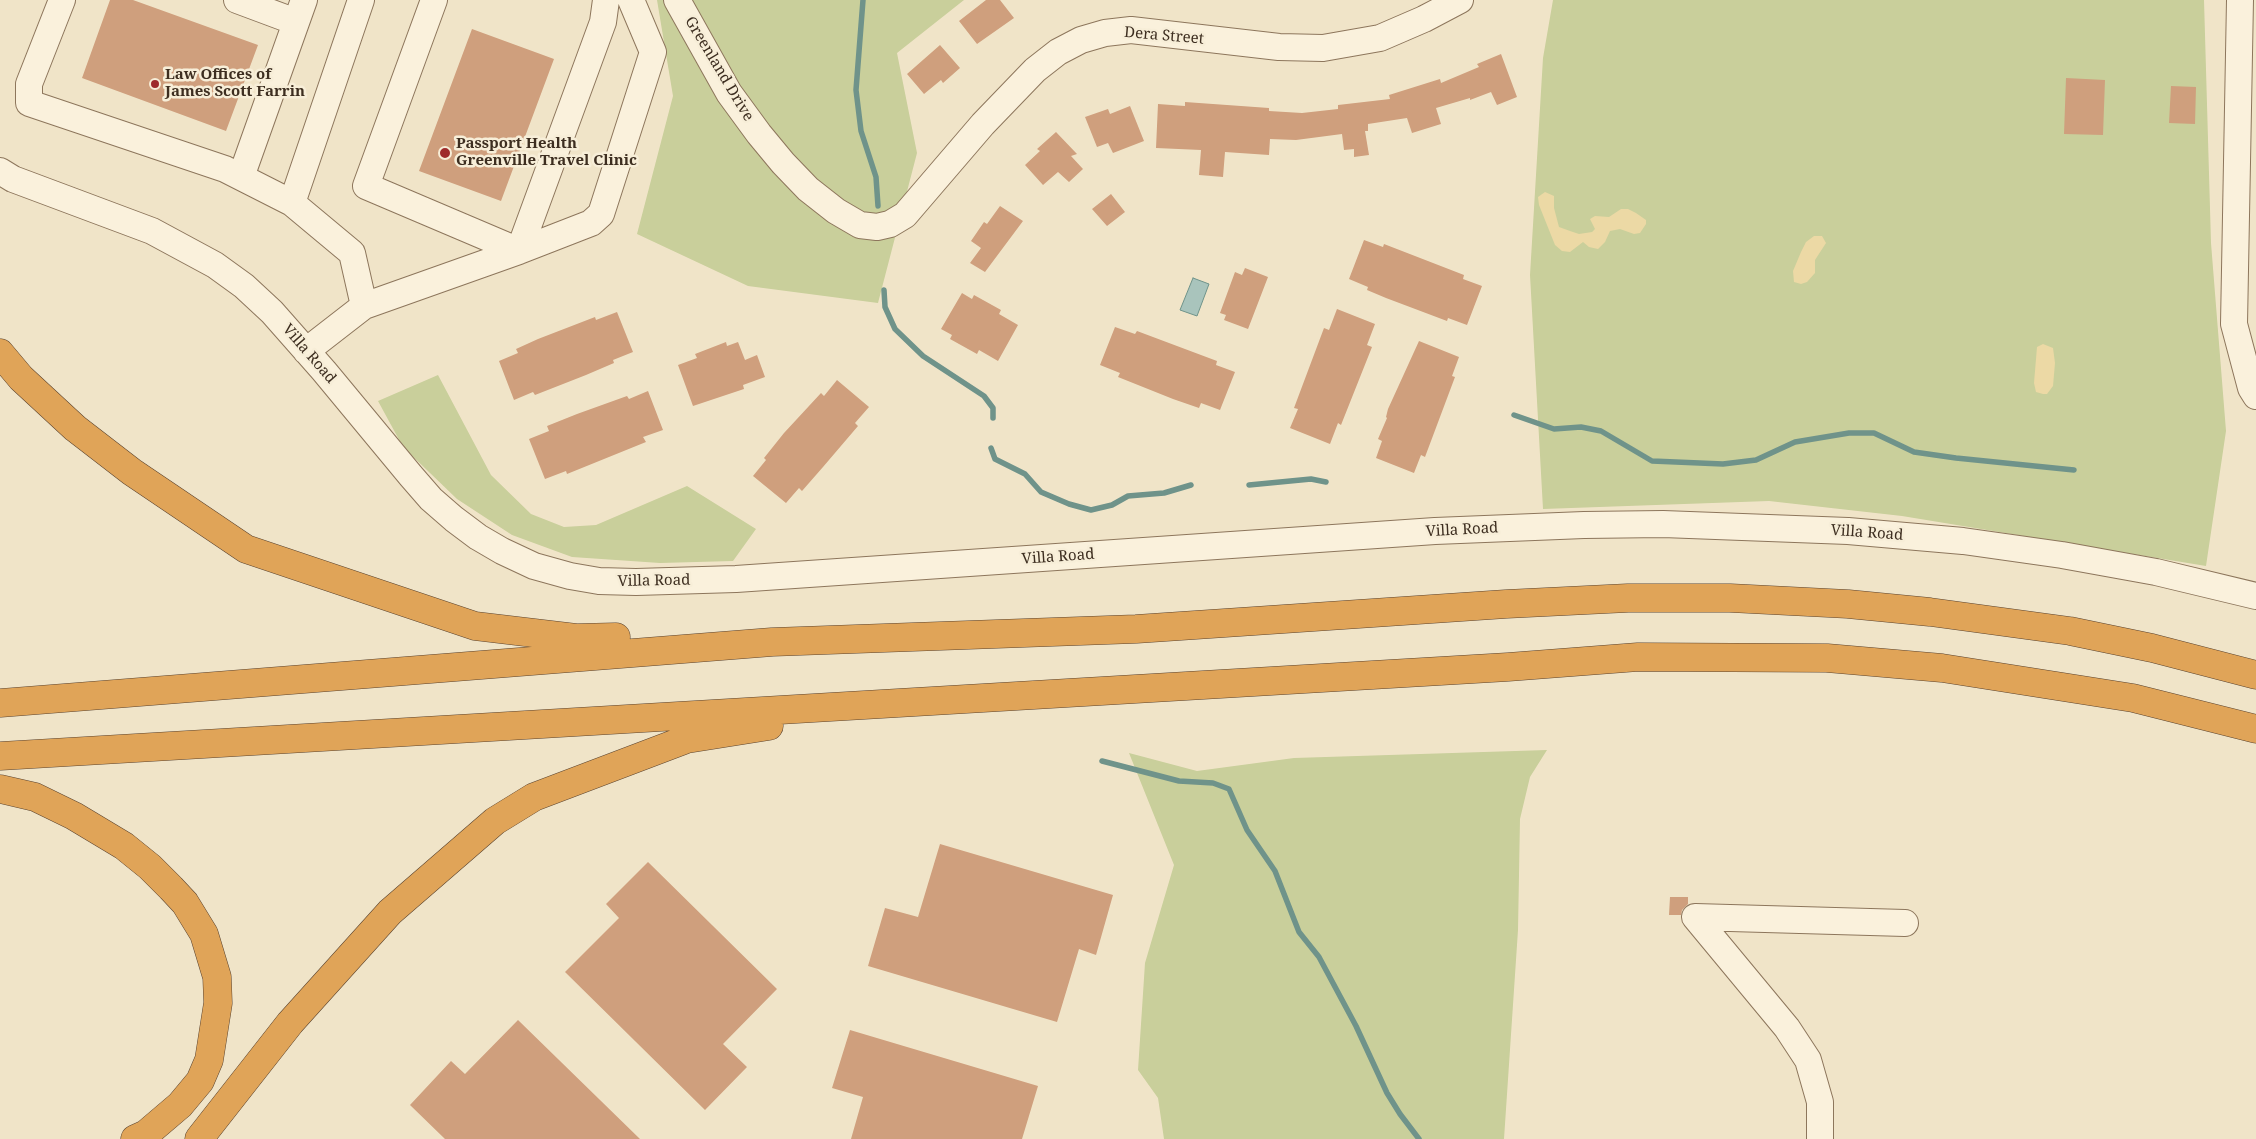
<!DOCTYPE html>
<html>
<head>
<meta charset="utf-8">
<style>
	body { margin:0 }
	canvas { display:block; background:#f0e4c8 }
</style>
</head>
<body>
<canvas width="2256" height="1139"></canvas>
<script>
const c = document.querySelector('canvas').getContext('2d');
c.lineJoin = 'round';
function paint(path, color) { c.fillStyle = color; c.fill(path, 'evenodd'); }
const toPath = rows => new Path2D(rows.map(r => 'M' + r).join(''));
function trace(path, color, width, dash) { c.strokeStyle = color; c.lineWidth = width; c.lineCap = dash ? 'butt' : 'round'; c.setLineDash(dash || []); c.stroke(path); }
function write(font, color, halo, rows, align = 'center') {
  c.font = font + ' "Noto Serif",serif'; c.lineWidth = 5; c.setLineDash([]); c.textBaseline = 'middle'; c.strokeStyle = halo; c.fillStyle = color; for (const [text, x, y, turn = 0] of rows) {
    c.save(); c.translate(x, y); c.rotate((+turn || 0) * Math.PI / 180); c.textAlign = isNaN(turn) ? turn : align; if (halo) c.strokeText(text, 0, 0); c.fillText(text, 0, 0); c.restore();
  }
}
paint(toPath([
	[657,0,964,0,897,53,917,153,878,303,748,286,637,234,673,96],
	[1553,0,2204,0,2211,243,2226,431,2206,566,1902,516,1769,501,1543,509,1530,275,1543,58],
	[438,375,491,475,531,514,564,527,596,525,687,486,756,529,733,561,660,563,572,557,512,535,457,499,403,447,378,401],
	[1547,750,1530,777,1520,819,1518,930,1504,1139,1164,1139,1158,1098,1138,1070,1145,963,1174,865,1129,753,1197,771,1294,758]
]), '#c9cf9b');
paint(toPath([
	[1545,192,1554,196,1554,208,1559,227,1570,231,1579,234,1592,232,1595,229,1590,219,1595,216,1609,217,1621,209,1628,209,1636,213,1646,220,1646,224,1640,233,1634,234,1620,229,1610,231,1605,242,1598,249,1589,247,1583,242,1570,252,1562,251,1555,245,1539,205,1538,197],
	[1814,236,1822,236,1826,243,1815,260,1815,273,1807,282,1801,284,1794,282,1793,271,1801,252,1806,242],
	[2043,344,2053,348,2055,363,2053,386,2047,394,2043,394,2036,392,2034,383,2037,347]
]), '#ecd9a5');
const water = toPath([
	[1193,278,1209,284,1197,316,1180,310,1193,278]
]);
paint(water, '#a9c4bc');
trace(water, '#6f938a', 1);
trace(toPath([
	[863,0,856,90,861,131,876,177,878,206],
	[884,290,885,307,895,329,923,356,984,396,993,408,993,418],
	[1514,415,1554,429,1581,427,1601,431,1652,461,1723,464,1756,460,1795,442,1849,433,1874,433,1914,452,1956,458,2074,470],
	[991,448,995,459,1025,474,1041,492,1069,504,1091,510,1112,505,1128,496,1164,493,1191,485],
	[1249,485,1311,479,1326,482],
	[1102,761,1179,781,1213,783,1229,789,1247,830,1275,871,1299,932,1319,957,1356,1026,1387,1093,1400,1114,1419,1139]
]), '#6f938a', 5.5);
paint(toPath([
	[110,0,133,0,258,45,226,131,82,78],
	[986,0,1000,0,1014,18,977,44,959,21],
	[472,29,554,59,501,201,419,171],
	[940,45,960,68,943,83,941,80,924,94,907,74],
	[1501,54,1517,97,1497,105,1491,92,1470,100,1470,98,1436,108,1441,124,1412,133,1407,118,1368,124,1368,131,1365,131,1369,155,1354,157,1354,149,1344,150,1342,134,1296,140,1270,139,1269,155,1225,152,1223,177,1199,175,1201,150,1156,148,1158,104,1185,106,1185,102,1269,108,1269,111,1302,113,1338,109,1338,105,1390,99,1389,95,1440,79,1441,83,1479,67,1477,64],
	[2066,78,2105,80,2103,135,2064,134],
	[2171,86,2196,87,2195,124,2169,123],
	[1130,106,1144,141,1113,153,1108,143,1097,147,1085,117,1108,109,1110,114],
	[1056,132,1077,154,1071,156,1083,169,1069,182,1058,172,1043,185,1025,165,1040,151,1037,149],
	[1111,194,1125,212,1107,226,1092,209],
	[1000,206,1023,221,985,272,970,263,981,248,971,241,984,222,987,224],
	[1364,240,1383,247,1384,244,1464,275,1463,279,1482,286,1467,325,1448,318,1447,321,1386,298,1367,290,1368,287,1349,279],
	[1245,268,1268,277,1248,329,1224,320,1226,315,1220,313,1235,272,1242,275],
	[962,293,972,299,974,295,1001,310,999,314,1018,325,998,361,979,350,977,354,950,339,952,335,941,329],
	[1337,309,1375,324,1367,345,1372,347,1341,425,1338,423,1330,444,1290,428,1298,409,1294,408,1324,328,1329,330],
	[617,312,633,352,613,360,614,363,586,375,535,395,533,392,514,400,499,361,518,353,516,349,538,339,595,317,596,320],
	[1115,327,1135,334,1137,331,1217,361,1216,365,1235,372,1220,410,1201,403,1199,408,1173,399,1118,377,1120,373,1100,365],
	[1419,341,1459,357,1452,376,1455,377,1425,457,1421,455,1414,473,1376,458,1382,441,1378,439,1387,418,1386,417,1388,409],
	[726,342,727,346,738,342,745,360,757,355,765,377,743,385,744,389,693,406,678,365,697,358,695,354],
	[837,380,869,407,855,423,858,426,823,467,802,491,799,488,786,503,753,476,766,460,764,458,784,433,821,393,824,396],
	[648,391,663,430,643,437,646,442,567,474,566,471,545,479,529,439,549,431,547,426,577,414,627,396,629,399],
	[940,844,1113,895,1096,955,1079,949,1057,1022,868,966,885,908,918,917],
	[648,862,777,989,723,1044,747,1067,705,1110,565,972,619,918,606,904],
	[1670,897,1688,897,1688,904,1682,910,1681,915,1669,915],
	[518,1020,640,1139,445,1139,410,1105,451,1061,465,1074],
	[850,1030,1038,1086,1022,1139,851,1139,863,1097,832,1088]
]), '#cf9f7d');
const minor = toPath([
	[62,0,29,84,29,103,225,169,292,203],
	[237,0,296,22],
	[361,0,292,203,352,253,364,306],
	[434,0,366,186,519,251,591,223,601,214,653,52,631,0],
	[677,0,729,93,759,134,783,163,808,189,836,211,860,225,877,227,890,224,905,215,983,124,1035,70,1058,52,1081,40,1105,33,1131,30,1279,47,1323,48,1380,38,1424,19,1460,0],
	[2240,0,2234,324,2251,388,2256,396],
	[0,171,13,179,152,231,215,265,244,286,272,312,324,371,411,476,431,499,454,519,478,537,502,551,534,566,570,576,599,581,636,582,736,579,1435,531,1584,525,1663,524,1848,531,1963,541,2062,555,2156,572,2256,596],
	[241,177,304,0],
	[306,351,364,306,519,251,603,22,606,0],
	[1820,1139,1820,1102,1808,1060,1787,1028,1695,917,1905,923]
]);
const highway = toPath([
	[0,353,21,378,75,428,132,472,246,549,475,626,576,638,616,637],
	[0,703,772,642,1136,629,1506,604,1628,598,1730,598,1848,604,1930,612,2070,631,2152,648,2256,675],
	[0,756,1508,667,1638,657,1827,658,1942,668,2133,698,2256,729],
	[0,789,35,797,74,816,124,846,150,867,171,888,185,903,204,934,217,977,218,1003,209,1060,200,1081,180,1105,146,1134,135,1139],
	[199,1139,290,1023,390,912,495,821,534,797,687,739,769,726]
]);
trace(minor, '#8d765c', 28);
trace(highway, '#5b4430', 29);
trace(minor, '#faf1dc', 26);
trace(highway, '#e0a458', 28);
for (const [x, y, r, color] of [
	[155,84,5,"#9e2a2b"],
	[445,153,6,"#9e2a2b"]
]) { const dot = new Path2D(); dot.arc(x, y, r, 0, 2 * Math.PI); c.fillStyle = color; c.fill(dot); trace(dot, '#f7eed8', 2); }
write('15px', '#3d2e20', '#f7eed8', [
	["Dera Street",1164,36,5],
	["Greenland Drive",719,69,59],
	["Villa Road",309,354,49],
	["Villa Road",1462,530,-3],
	["Villa Road",1867,533,4],
	["Villa Road",1058,557,-4],
	["Villa Road",654,581,-1]
]);
write('bold 15px', '#3d2e20', '#f7eed8', [
	["Law Offices of",165,75],
	["James Scott Farrin",165,92],
	["Passport Health",456,144],
	["Greenville Travel Clinic",456,161]
], 'left');
</script>
</body>
</html>
